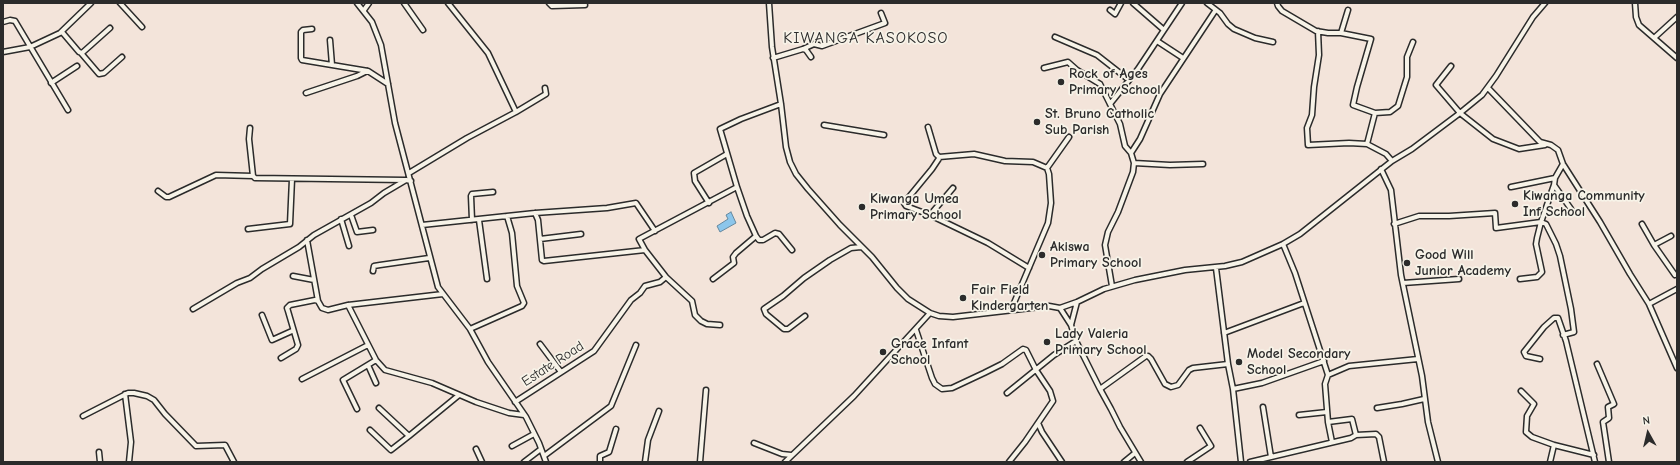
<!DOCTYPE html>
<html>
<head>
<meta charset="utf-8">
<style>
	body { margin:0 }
	#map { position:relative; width:1680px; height:465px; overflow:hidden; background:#f3e4da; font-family:"Comic Neue",sans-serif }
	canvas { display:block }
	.frame { position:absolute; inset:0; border:4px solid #2b2b2b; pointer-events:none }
	.north { position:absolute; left:1628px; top:413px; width:40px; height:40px; -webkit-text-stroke:3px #f7f3e8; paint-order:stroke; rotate:352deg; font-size:11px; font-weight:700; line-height:16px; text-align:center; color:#2b2b2b }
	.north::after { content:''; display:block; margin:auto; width:14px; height:18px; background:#2b2b2b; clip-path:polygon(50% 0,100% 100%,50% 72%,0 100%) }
</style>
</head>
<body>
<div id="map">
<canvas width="1680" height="465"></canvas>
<div class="frame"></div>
<div class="north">N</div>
</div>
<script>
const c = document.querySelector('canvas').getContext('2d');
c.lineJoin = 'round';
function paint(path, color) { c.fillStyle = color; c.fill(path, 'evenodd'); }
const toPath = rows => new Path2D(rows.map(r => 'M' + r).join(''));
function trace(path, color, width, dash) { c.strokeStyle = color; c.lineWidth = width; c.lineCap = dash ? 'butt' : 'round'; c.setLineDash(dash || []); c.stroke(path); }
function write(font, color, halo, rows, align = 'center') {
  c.font = font + ' "Comic Neue",sans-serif'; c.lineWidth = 3.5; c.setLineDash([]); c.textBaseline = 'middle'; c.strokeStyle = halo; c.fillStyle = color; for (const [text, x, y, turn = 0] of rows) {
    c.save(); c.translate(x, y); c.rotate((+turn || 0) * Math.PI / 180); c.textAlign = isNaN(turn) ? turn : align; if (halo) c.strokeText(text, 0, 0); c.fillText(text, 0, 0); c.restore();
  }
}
const water = toPath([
	[731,212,736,223,720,232,717,226,728,219,726,215,731,212]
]);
paint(water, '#8cc6eb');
trace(water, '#65889e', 1);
const minor = toPath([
	[120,3,142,27],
	[357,3,372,22,381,45,395,123,438,287,470,329,488,362,526,417,539,443,546,462],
	[404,3,423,30],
	[448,3,488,53,516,112],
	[549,3,552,6,585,5],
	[769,3,772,47,781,104,786,147,790,162,796,174,808,189,840,225,872,257,897,288,908,299,930,313,939,316,953,317,1031,308,1049,306,1060,308,1071,325,1076,341,1100,389,1111,409,1120,427,1141,462],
	[1133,3,1164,30],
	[1207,3,1220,13,1228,24,1234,29,1255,38,1273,42],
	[1277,3,1278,6,1282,11,1316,31,1328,33,1341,33,1371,39,1357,87,1353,105,1375,113,1390,112,1398,106,1407,77,1407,57,1413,42],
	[1635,3,1636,17,1639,25,1677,58],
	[364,10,369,3],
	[1110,10,1115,14,1121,3],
	[3,22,10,20,15,21,68,110],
	[312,29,303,30,301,32,301,58,302,60,368,71,388,84],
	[1318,31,1319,55,1314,87,1312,115,1307,128,1308,145,1349,143,1367,144,1386,154,1392,161],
	[62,32,79,52,82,53,110,28],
	[1341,33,1348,10],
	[1055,37,1097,55,1129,80],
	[1654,38,1677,17],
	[330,40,332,65],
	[1157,41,1183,58],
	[803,49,814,44,822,46,885,23,881,13],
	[3,52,30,47,60,33,91,3],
	[81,53,99,74,104,73,122,57],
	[773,58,803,49,806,50,811,57],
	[1451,66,1436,85,1460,113,1493,139,1519,149,1545,145],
	[1044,68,1068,62,1077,70,1100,84,1120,124,1125,146,1131,153],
	[51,83,77,66],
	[1488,88,1540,142,1551,145,1558,150,1563,164,1600,222,1630,274,1649,304,1677,368],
	[306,93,357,76,367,71],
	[1110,104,1138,69,1182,3],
	[824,125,884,135],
	[928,127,936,154,939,157,974,154,1005,161,1033,162,1047,168,1049,174,1051,203,1048,223,1011,310],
	[250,128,249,139,253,176,255,178,405,180],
	[1367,144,1375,113],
	[1134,163,1170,165,1203,164],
	[1047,168,1069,137],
	[1381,169,1391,190,1401,275,1422,376,1428,422,1438,462],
	[409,173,467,138,516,112,546,94,545,88],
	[1554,185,1571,209],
	[1511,187,1555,178],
	[953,188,930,215,988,243,1029,268],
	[158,191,166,197,169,197,216,175,253,176],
	[709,203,695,181,694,173,727,154],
	[535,213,538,220,542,260,544,261,645,250,639,239,737,187,720,129,741,119,781,104],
	[351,215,357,232,373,230],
	[930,215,906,206,904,203,932,169,940,157],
	[341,219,349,246],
	[472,220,471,196,472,194,493,192],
	[479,220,487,279],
	[1394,224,1419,216,1449,216,1495,213,1496,228,1541,222,1546,224,1556,244,1560,256,1571,309,1574,332,1563,335],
	[1642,224,1654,245,1675,275],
	[422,225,535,213,607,208,636,203,655,231],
	[248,229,290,224,292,179],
	[756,236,759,240,763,240,775,233,779,234,792,250],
	[540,239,581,234],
	[307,240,318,301],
	[1283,244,1295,273,1328,375,1349,366,1418,359],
	[1654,245,1671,236],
	[645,250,666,277,692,301,695,315,701,321,707,324,720,325],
	[1216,268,1228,364,1233,389,1241,462],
	[373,271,374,266,380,265,429,258],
	[293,276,314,280],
	[713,279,734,263,733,257,736,253,756,236,747,216,737,187],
	[1520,279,1537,277,1542,272,1536,244,1537,238,1541,222,1554,185,1555,178,1563,164],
	[1403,283,1459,279],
	[1112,286,1105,245,1108,232,1118,212,1133,172,1134,163,1131,153,1140,139,1160,94,1215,11],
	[1649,304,1677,289],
	[348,305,376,360,385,370,432,383,476,402,509,413,524,415],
	[1060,308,1077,302,1104,289,1135,280,1185,270,1225,266,1242,262,1283,244,1300,234,1392,161,1412,149,1460,113,1482,95,1496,76,1533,17,1545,3],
	[193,309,237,283,250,278,262,269,299,247,314,235,371,203,384,193,406,180,411,181],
	[262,315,272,340,292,331],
	[805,316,788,329,784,329,766,314,764,309,783,296,804,278,830,260,851,248,861,247],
	[1071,325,1077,302],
	[470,329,522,306,524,303,517,286,512,233,507,216],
	[916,330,932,378,935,384,942,389,952,388,984,373,1002,364,1023,349,1026,350,1036,370,1050,391,1053,401,1025,442,1009,462],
	[1224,333,1304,303],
	[540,344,561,372],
	[281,358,296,349,298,345,288,311,287,308,290,305,315,300,318,301,322,308,328,310,348,305,443,294],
	[1540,359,1526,356,1524,352,1544,327,1554,318,1558,318,1566,341,1595,462],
	[1597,364,1614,404,1608,407,1609,418,1603,422,1609,462],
	[368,365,376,383],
	[1328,375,1325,384,1328,422,1332,442],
	[302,379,368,345],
	[1100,389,1146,356,1148,356,1151,359,1165,384,1171,387,1178,385,1189,370,1193,368,1228,364],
	[1233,389,1262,383,1324,361],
	[1521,391,1534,404,1527,416,1526,432,1532,437,1554,445,1594,455],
	[1007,393,1054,355,1076,341],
	[125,394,131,442,129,462],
	[515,402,594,351,631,300,640,293,645,286,660,282,666,277],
	[1263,407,1271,457],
	[379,408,409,436,459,395],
	[1377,408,1402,404,1424,399],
	[357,409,343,380,376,360],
	[1299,415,1327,412],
	[83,416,128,393,134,393,147,396,154,400,165,414,196,446,225,445,234,462],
	[1328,422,1352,419,1356,435],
	[1038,423,1042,432,1062,462],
	[370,430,391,450,409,436],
	[754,443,782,454,791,455],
	[512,446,534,434],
	[476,449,482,462],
	[99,452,100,462],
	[544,456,611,406,636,345],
	[524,462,541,449],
	[600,462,600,456,609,452,616,429],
	[645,462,648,440,659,411],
	[700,462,706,390],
	[785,462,854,396,930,313],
	[1124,462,1135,453],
	[1187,462,1211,446,1200,428],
	[1250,462,1351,438,1356,435,1376,434,1379,437,1384,462],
	[1550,462,1554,445]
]);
trace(minor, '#2b2b2b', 7);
trace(minor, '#f7f3e8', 4);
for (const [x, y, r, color] of [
	[1061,82,4,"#2b2b2b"],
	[1037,122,4,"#2b2b2b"],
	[1515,204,4,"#2b2b2b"],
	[862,207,4,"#2b2b2b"],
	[1042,255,4,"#2b2b2b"],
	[1407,263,4,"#2b2b2b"],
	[963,298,4,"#2b2b2b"],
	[1047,342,4,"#2b2b2b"],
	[883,352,4,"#2b2b2b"],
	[1239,362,4,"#2b2b2b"]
]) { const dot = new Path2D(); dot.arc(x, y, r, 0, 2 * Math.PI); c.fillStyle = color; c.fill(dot); trace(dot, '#f7f3e8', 1.5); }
write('bold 14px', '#2b2b2b', '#f7f3e8', [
	["Rock of Ages",1069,74],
	["Primary School",1069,90],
	["St. Bruno Catholic",1045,114],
	["Sub Parish",1045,130],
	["Kiwanga Community",1523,196],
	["Inf School",1523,212],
	["Kiwanga Umea",870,199],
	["Primary School",870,215],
	["Akiswa",1050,247],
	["Primary School",1050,263],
	["Good Will",1415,255],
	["Junior Academy",1415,271],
	["Fair Field",971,290],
	["Kindergarten",971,306],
	["Lady Valeria",1055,334],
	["Primary School",1055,350],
	["Grace Infant",891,344],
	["School",891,360],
	["Model Secondary",1247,354],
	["School",1247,370]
], 'left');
write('14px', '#2b2b2b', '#f7f3e8', [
	["Estate Road",553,364,-33]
]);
c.letterSpacing = '1px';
write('16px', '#2b2b2b', '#f7f3e8', [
	["KIWANGA KASOKOSO",866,38]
]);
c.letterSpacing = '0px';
</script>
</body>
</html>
